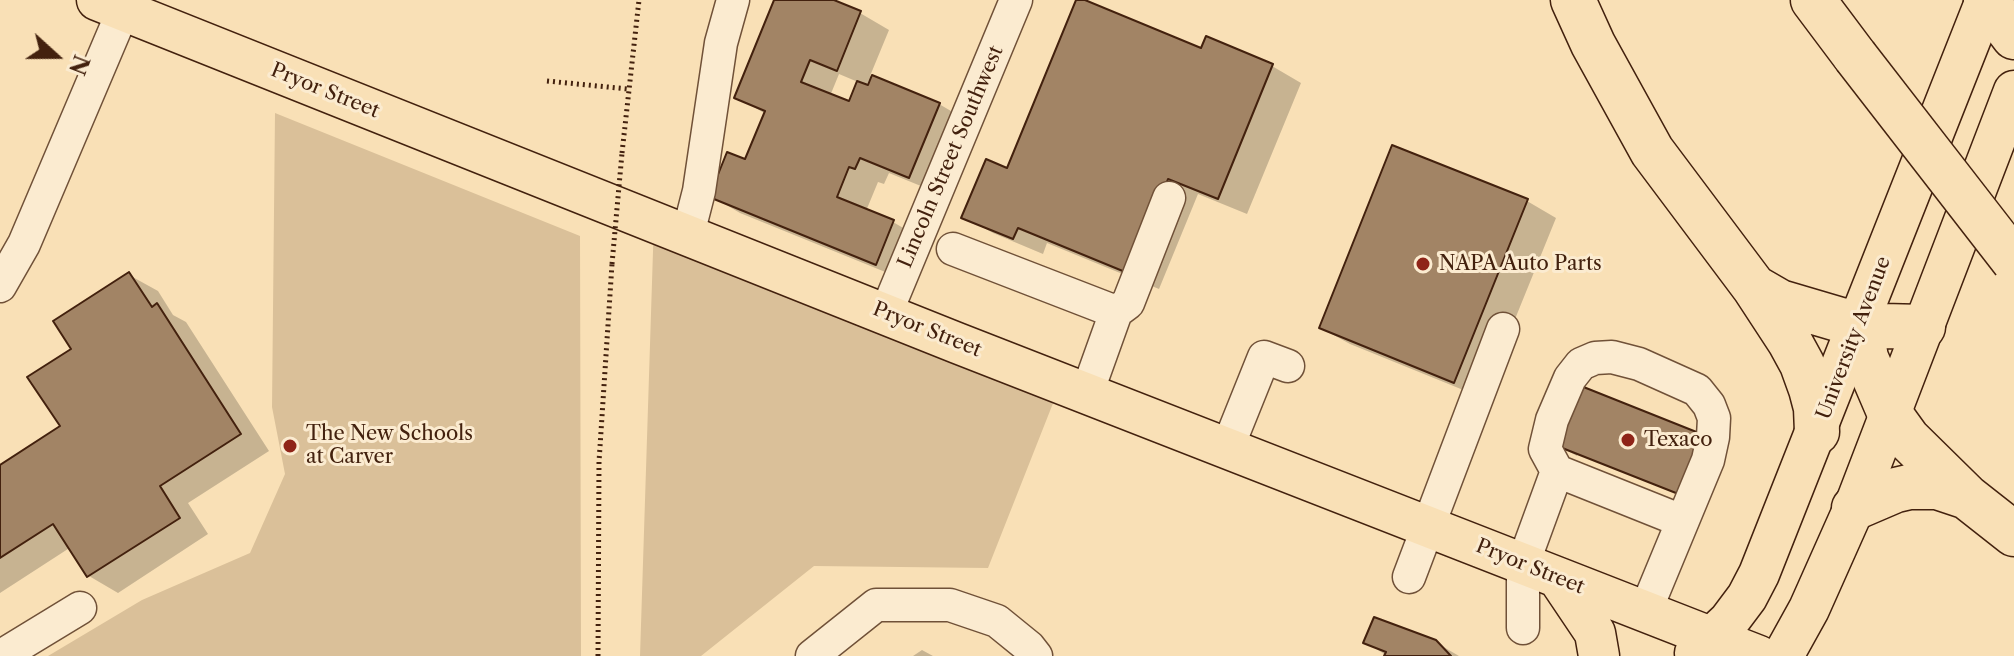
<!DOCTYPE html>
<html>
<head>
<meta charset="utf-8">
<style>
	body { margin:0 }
	#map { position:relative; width:2014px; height:656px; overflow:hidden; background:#f9e0b6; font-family:"Libre Caslon Text",serif }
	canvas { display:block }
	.north { position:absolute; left:16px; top:16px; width:80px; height:80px; -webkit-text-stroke:6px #fbebd0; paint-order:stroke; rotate:111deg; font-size:22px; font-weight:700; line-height:32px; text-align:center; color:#43210e }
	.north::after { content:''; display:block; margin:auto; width:28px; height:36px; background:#43210e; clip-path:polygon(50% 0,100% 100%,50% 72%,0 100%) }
</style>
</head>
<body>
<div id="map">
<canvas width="2014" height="656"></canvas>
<div class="north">N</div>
</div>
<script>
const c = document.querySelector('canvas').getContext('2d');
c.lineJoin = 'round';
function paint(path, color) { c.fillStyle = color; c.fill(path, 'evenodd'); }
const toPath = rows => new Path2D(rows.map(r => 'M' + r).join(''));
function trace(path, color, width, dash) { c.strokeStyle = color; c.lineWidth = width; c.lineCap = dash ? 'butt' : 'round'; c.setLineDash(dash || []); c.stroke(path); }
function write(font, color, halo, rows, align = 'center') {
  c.font = font + ' "Libre Caslon Text",serif'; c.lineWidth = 6; c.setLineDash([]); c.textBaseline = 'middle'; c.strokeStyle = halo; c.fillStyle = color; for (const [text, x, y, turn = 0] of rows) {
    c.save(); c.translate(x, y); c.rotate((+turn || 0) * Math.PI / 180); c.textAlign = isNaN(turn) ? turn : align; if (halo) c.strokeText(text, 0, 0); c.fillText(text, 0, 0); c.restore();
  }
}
paint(toPath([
	[275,113,580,236,581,656,48,656,142,600,250,553,285,474,272,407],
	[654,220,1061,383,988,568,814,566,701,656,640,656]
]), '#dac099');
paint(toPath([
	[776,0,829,0,860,13,889,30,870,76,939,104,968,121,938,193,889,173,884,184,878,182,866,211,893,222,922,239,905,280,740,213,711,196,746,162,766,114,736,97],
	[839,74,858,82,850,104,830,96],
	[1078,0,1202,50,1207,39,1272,66,1301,83,1247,214,1198,194,1159,289,1047,243,1043,254,993,233,964,217,1008,171],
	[1527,201,1556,218,1483,398,1350,344,1321,328],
	[129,275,158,291,173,315,186,322,269,451,188,503,208,534,118,593,89,576,71,547,0,593,0,467,62,427,74,350],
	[1704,437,1727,450,1704,507,1577,456,1689,501,1691,497,1577,452,1577,456,1555,444],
	[1366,642,1435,642,1459,656,1387,656],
	[922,650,933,656,913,656]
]), '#0003');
const building = toPath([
	[774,0,834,0,861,11,837,71,810,60,801,82,849,101,857,81,868,85,872,75,940,103,909,178,860,158,855,169,849,167,837,197,894,220,876,265,709,197,727,152,745,159,765,111,734,98,774,0],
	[1076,0,1085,0,1201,48,1206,36,1273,64,1218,199,1168,179,1130,274,1018,228,1013,239,961,218,986,159,1007,168,1076,0],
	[1392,145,1528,199,1454,383,1319,328,1392,145],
	[129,272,152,307,157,303,241,434,160,486,180,518,87,577,53,524,0,558,0,465,60,426,27,377,71,349,53,321,129,272],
	[1576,384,1704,435,1681,495,1552,444,1576,384],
	[1374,617,1436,640,1451,656,1384,656,1386,652,1363,643,1374,617]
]);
paint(building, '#a28465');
trace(building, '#43210e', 2);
const minor = toPath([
	[688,234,699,191,721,43,733,0],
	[953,249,1116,312,1087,393],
	[0,286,24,244,123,11],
	[1116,312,1128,303,1169,198],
	[886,313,1016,0],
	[1227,449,1264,357,1288,366],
	[1409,577,1503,329],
	[1645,612,1708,460,1713,437,1714,418,1709,405,1697,390,1639,364,1612,357,1595,358,1581,364,1570,378,1552,420,1545,449,1557,471,1682,521],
	[1523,628,1523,564,1557,471],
	[1,656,80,608],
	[812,656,876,605,950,605,997,621,1029,647,1036,656]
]);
const major = toPath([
	[97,0,957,343,1759,656],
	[1558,578,1595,633,1599,656],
	[1695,653,1729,621,1747,597,1759,574,1986,0],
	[1783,656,1809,609,1854,508,2014,91]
]);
const highway = toPath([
	[1573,0,1593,44,1652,151,1754,287,1790,342,1802,364,1811,389,1816,408,1817,432],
	[1813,0,1855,56],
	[1986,0,2014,37],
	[1754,287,1780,302,1841,320,1883,326,1923,327],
	[1860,324,1866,358,1890,414,1908,439,1967,497],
	[1854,508,1896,490,1909,487,1937,487,1967,497,2014,534]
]);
trace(minor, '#705138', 35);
trace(major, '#43210e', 43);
trace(highway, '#43210e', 47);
trace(toPath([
	[547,81,628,89],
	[622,153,639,0],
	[598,656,599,462,612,264]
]), '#43210e', 5, [2, 4]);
trace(minor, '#fbebd0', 32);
trace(major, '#f9e0b6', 40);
trace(highway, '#f9e0b6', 44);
const highwayBridge = toPath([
	[1855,56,2014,261]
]);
trace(highwayBridge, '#43210e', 47, []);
trace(toPath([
	[612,264,622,153]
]), '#43210e', 5, [2, 4]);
trace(highwayBridge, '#f9e0b6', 44);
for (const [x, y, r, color] of [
	[1423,264,8,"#8f2418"],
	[1628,440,8,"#8f2418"],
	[290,446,8,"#8f2418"]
]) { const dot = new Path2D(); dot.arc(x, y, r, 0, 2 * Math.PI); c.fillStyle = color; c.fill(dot); trace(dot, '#fbebd0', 3); }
write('20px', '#43210e', '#fbebd0', [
	["Pryor Street",325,91,22],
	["Lincoln Street Southwest",951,157,-67],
	["Pryor Street",927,330,22],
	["University Avenue",1854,338,-69],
	["Pryor Street",1530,567,22]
]);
write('20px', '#43210e', '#fbebd0', [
	["NAPA Auto Parts",1439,264],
	["The New Schools",306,434],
	["at Carver",306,457],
	["Texaco",1644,440]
], 'left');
</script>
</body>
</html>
